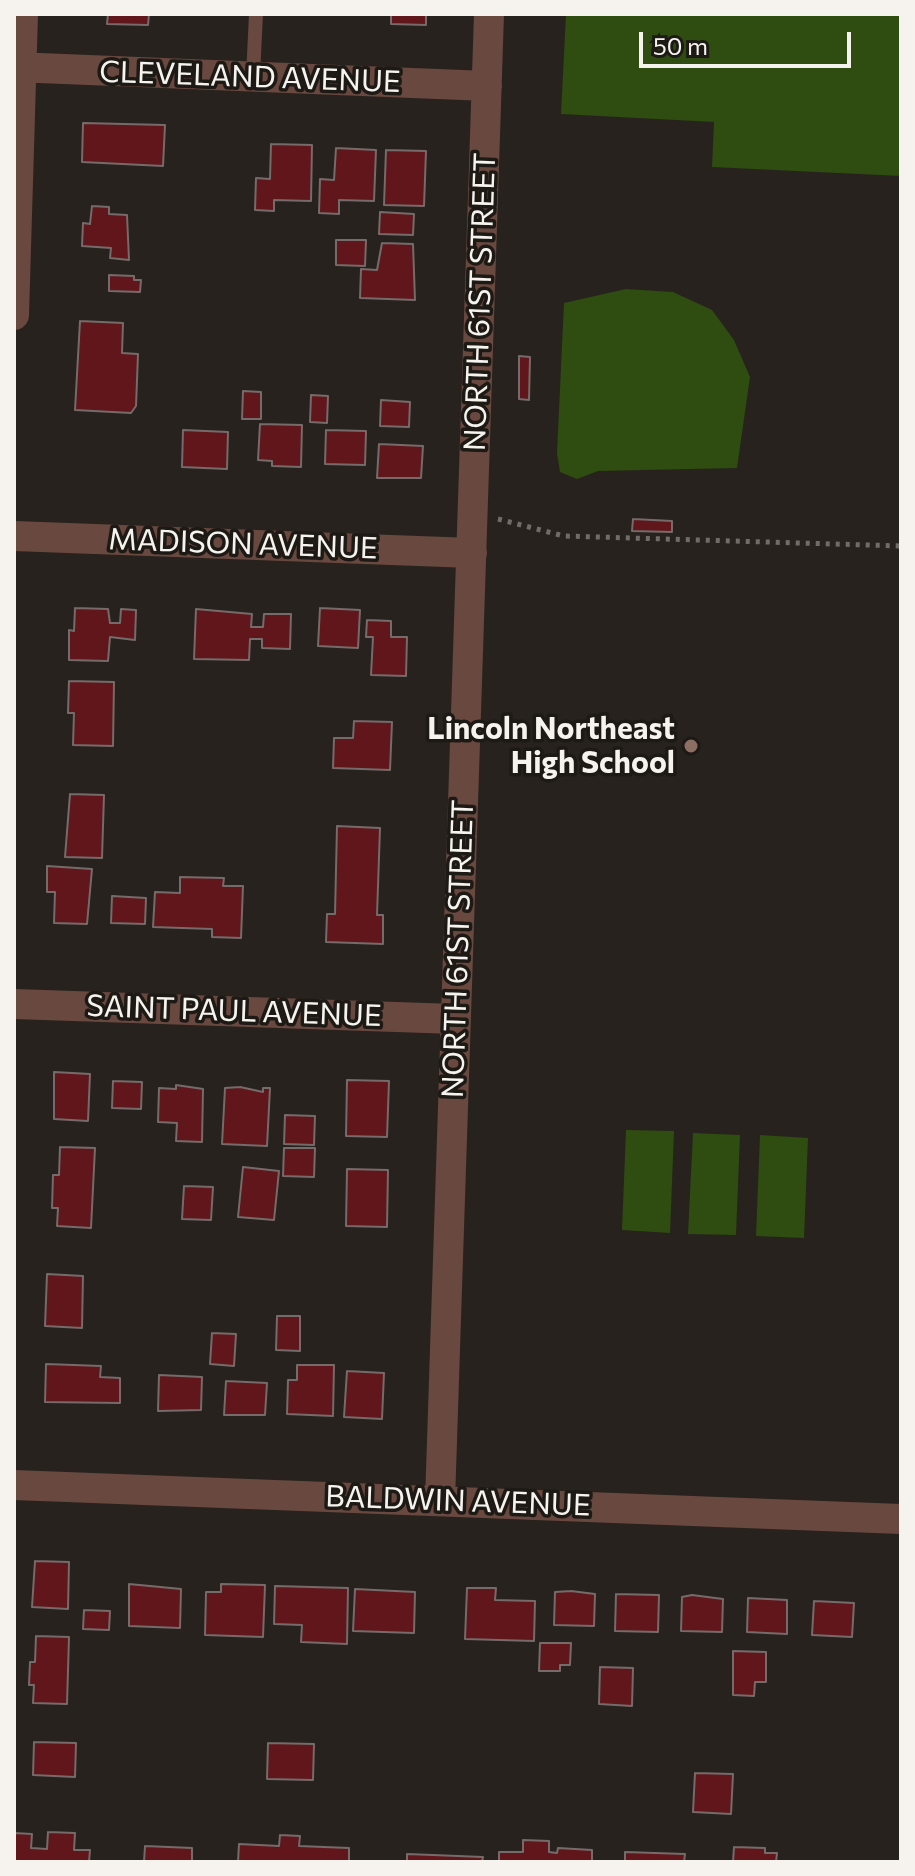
<!DOCTYPE html>
<html>
<head>
<meta charset="utf-8">
<style>
	body { margin:0 }
	#map { position:relative; width:915px; height:1876px; overflow:hidden; background:#27221d; font-family:Commissioner,sans-serif }
	canvas { display:block }
	.frame { position:absolute; inset:0; border:16px solid #f6f3ef; pointer-events:none }
	.scale { position:absolute; left:639px; top:32px; width:212px; height:36px; box-sizing:border-box; border:4px solid #f6f3ef; border-top:0; padding-left:10px; font-size:24px; line-height:28px; white-space:nowrap; color:#f6f3ef; -webkit-text-stroke:6px #1d1914; paint-order:stroke }
</style>
</head>
<body>
<div id="map">
<canvas width="915" height="1876"></canvas>
<div class="frame"></div>
<div class="scale">50 m</div>
</div>
<script>
const c = document.querySelector('canvas').getContext('2d');
c.lineJoin = 'round';
function paint(path, color) { c.fillStyle = color; c.fill(path, 'evenodd'); }
const toPath = rows => new Path2D(rows.map(r => 'M' + r).join(''));
function trace(path, color, width, dash) { c.strokeStyle = color; c.lineWidth = width; c.lineCap = dash ? 'butt' : 'round'; c.setLineDash(dash || []); c.stroke(path); }
function write(font, color, halo, rows, align = 'center') {
  c.font = font + ' Commissioner,sans-serif'; c.lineWidth = 7; c.setLineDash([]); c.textBaseline = 'middle'; c.strokeStyle = halo; c.fillStyle = color; for (const [text, x, y, turn = 0] of rows) {
    c.save(); c.translate(x, y); c.rotate((+turn || 0) * Math.PI / 180); c.textAlign = isNaN(turn) ? turn : align; if (halo) c.strokeText(text, 0, 0); c.fillText(text, 0, 0); c.restore();
  }
}
paint(toPath([
	[566,14,901,14,901,176,712,167,714,122,561,114],
	[626,289,673,292,712,310,734,340,750,377,737,468,598,471,577,479,560,472,557,453,564,303],
	[626,1130,674,1131,670,1233,622,1230],
	[693,1133,740,1135,736,1235,688,1234],
	[760,1135,808,1138,804,1238,756,1236]
]), '#2f4c11');
const building = toPath([
	[108,14,149,14,148,25,107,24,108,14],
	[391,14,426,14,426,25,391,24,391,14],
	[83,123,165,125,163,166,82,162,83,123],
	[271,144,312,145,311,201,274,200,274,211,255,210,256,178,270,179,271,144],
	[336,148,376,150,374,201,339,200,339,214,319,213,320,179,334,180,336,148],
	[386,150,426,151,424,206,384,205,386,150],
	[92,206,109,207,109,214,127,215,129,260,110,258,111,248,82,246,83,223,90,224,92,206],
	[380,212,414,214,413,235,379,234,380,212],
	[336,240,366,240,365,266,336,265,336,240],
	[382,243,413,244,415,300,360,298,361,269,377,270,382,243],
	[109,275,134,276,134,280,141,280,140,292,109,291,109,275],
	[80,321,123,323,122,353,138,354,136,406,131,413,75,410,80,321],
	[519,356,530,357,529,400,519,399,519,356],
	[243,391,261,392,261,419,242,419,243,391],
	[311,395,328,396,327,423,310,422,311,395],
	[381,400,410,402,409,427,380,426,381,400],
	[260,424,302,425,301,467,272,466,272,461,258,460,260,424],
	[183,430,228,432,227,469,182,467,183,430],
	[326,430,366,431,365,465,325,464,326,430],
	[379,444,423,446,421,478,377,478,379,444],
	[633,519,672,521,672,532,632,531,633,519],
	[75,608,108,609,110,623,120,623,121,609,136,610,135,640,110,637,108,661,69,660,69,630,74,631,75,608],
	[320,608,360,610,358,648,318,646,320,608],
	[196,609,252,614,251,627,263,627,264,614,291,614,290,649,262,648,262,639,250,639,249,660,194,659,196,609],
	[367,620,391,621,391,637,407,637,406,676,371,675,373,637,366,637,367,620],
	[69,681,114,682,113,746,73,745,74,713,68,713,69,681],
	[354,721,392,722,390,770,333,768,334,738,353,738,354,721],
	[70,794,104,795,102,858,65,857,70,794],
	[337,826,380,828,377,915,383,915,383,944,326,942,327,914,335,914,337,826],
	[47,866,92,869,87,924,54,923,55,892,47,892,47,866],
	[180,877,224,878,223,886,243,886,241,938,212,937,212,929,153,927,155,892,180,893,180,877],
	[112,896,146,898,145,924,111,923,112,896],
	[54,1072,90,1074,88,1121,54,1119,54,1072],
	[347,1080,389,1081,387,1137,346,1136,347,1080],
	[113,1081,142,1082,141,1109,112,1108,113,1081],
	[176,1085,203,1089,202,1142,176,1141,177,1123,158,1122,159,1088,176,1089,176,1085],
	[240,1087,263,1092,263,1088,270,1088,267,1146,222,1144,225,1088,240,1087],
	[285,1115,315,1116,314,1145,284,1144,285,1115],
	[60,1147,95,1148,91,1228,57,1226,58,1208,52,1208,53,1175,59,1175,60,1147],
	[284,1148,315,1148,314,1177,283,1176,284,1148],
	[243,1167,279,1171,274,1220,238,1217,243,1167],
	[347,1169,388,1170,387,1227,346,1226,347,1169],
	[184,1186,213,1187,211,1220,182,1219,184,1186],
	[47,1274,83,1276,82,1328,45,1326,47,1274],
	[277,1316,300,1316,300,1351,276,1350,277,1316],
	[212,1333,236,1334,234,1366,210,1364,212,1333],
	[46,1364,101,1366,100,1377,120,1378,120,1403,45,1402,46,1364],
	[297,1365,334,1365,333,1416,287,1414,288,1380,297,1380,297,1365],
	[347,1371,384,1373,382,1419,344,1417,347,1371],
	[159,1375,202,1377,201,1410,158,1411,159,1375],
	[226,1381,267,1383,265,1415,224,1415,226,1381],
	[35,1561,69,1562,68,1609,32,1607,35,1561],
	[129,1584,181,1589,180,1628,129,1626,129,1584],
	[221,1584,265,1585,263,1637,205,1635,206,1592,221,1592,221,1584],
	[275,1586,348,1588,347,1644,301,1642,302,1625,274,1624,275,1586],
	[467,1588,496,1588,495,1600,535,1601,534,1641,465,1639,467,1588],
	[355,1589,415,1592,414,1633,353,1631,355,1589],
	[571,1591,595,1594,594,1626,554,1625,555,1592,571,1591],
	[616,1594,659,1595,658,1632,615,1631,616,1594],
	[692,1595,723,1599,722,1632,681,1631,682,1597,692,1595],
	[748,1598,787,1600,787,1634,747,1632,748,1598],
	[814,1601,854,1603,852,1637,812,1635,814,1601],
	[84,1610,110,1611,109,1630,83,1629,84,1610],
	[36,1636,69,1637,67,1704,33,1703,34,1685,29,1685,30,1662,35,1662,36,1636],
	[540,1643,571,1643,570,1665,560,1665,560,1671,539,1671,540,1643],
	[733,1651,766,1652,766,1682,755,1682,754,1696,733,1695,733,1651],
	[600,1667,633,1668,632,1706,599,1704,600,1667],
	[34,1742,76,1743,75,1777,33,1775,34,1742],
	[268,1743,314,1744,313,1780,267,1779,268,1743],
	[695,1773,733,1774,731,1814,693,1812,695,1773],
	[48,1832,75,1833,74,1850,90,1850,89,1862,14,1862,14,1833,32,1834,31,1848,47,1849,48,1832],
	[280,1835,300,1836,299,1846,349,1848,349,1862,238,1862,239,1844,279,1846,280,1835],
	[523,1840,549,1841,549,1852,557,1853,558,1848,592,1850,592,1862,499,1862,499,1852,523,1852,523,1840],
	[145,1846,192,1848,192,1862,144,1862,145,1846],
	[734,1847,765,1848,765,1853,777,1853,776,1862,733,1862,734,1847],
	[625,1852,685,1854,684,1862,625,1862,625,1852],
	[407,1854,483,1857,482,1862,407,1862,407,1854]
]);
paint(building, '#60161b');
trace(building, '#746b6a', 2);
trace(toPath([
	[498,519,564,536,901,546]
]), '#706c67', 5, [4, 6]);
trace(toPath([
	[253,76,256,14]
]), '#694840', 14);
trace(toPath([
	[14,67,487,86],
	[14,315,23,14],
	[14,536,472,553],
	[14,1004,455,1019],
	[14,1485,901,1519],
	[440,1501,489,14]
]), '#694840', 30);
for (const [x, y, r, color] of [
	[691,746,8,"#8d6e63"]
]) { const dot = new Path2D(); dot.arc(x, y, r, 0, 2 * Math.PI); c.fillStyle = color; c.fill(dot); trace(dot, '#1d1914', 3); }
write('30px', '#f6f3ef', '#1d1914', [
	["CLEVELAND AVENUE",250,77,2],
	["NORTH 61ST STREET",480,302,-88],
	["MADISON AVENUE",243,544,2],
	["NORTH 61ST STREET",458,949,-88],
	["SAINT PAUL AVENUE",234,1011,2],
	["BALDWIN AVENUE",458,1501,2]
]);
write('bold 30px', '#f6f3ef', '#1d1914', [
	["Lincoln Northeast",675,729],
	["High School",675,763]
], 'right');
</script>
</body>
</html>
